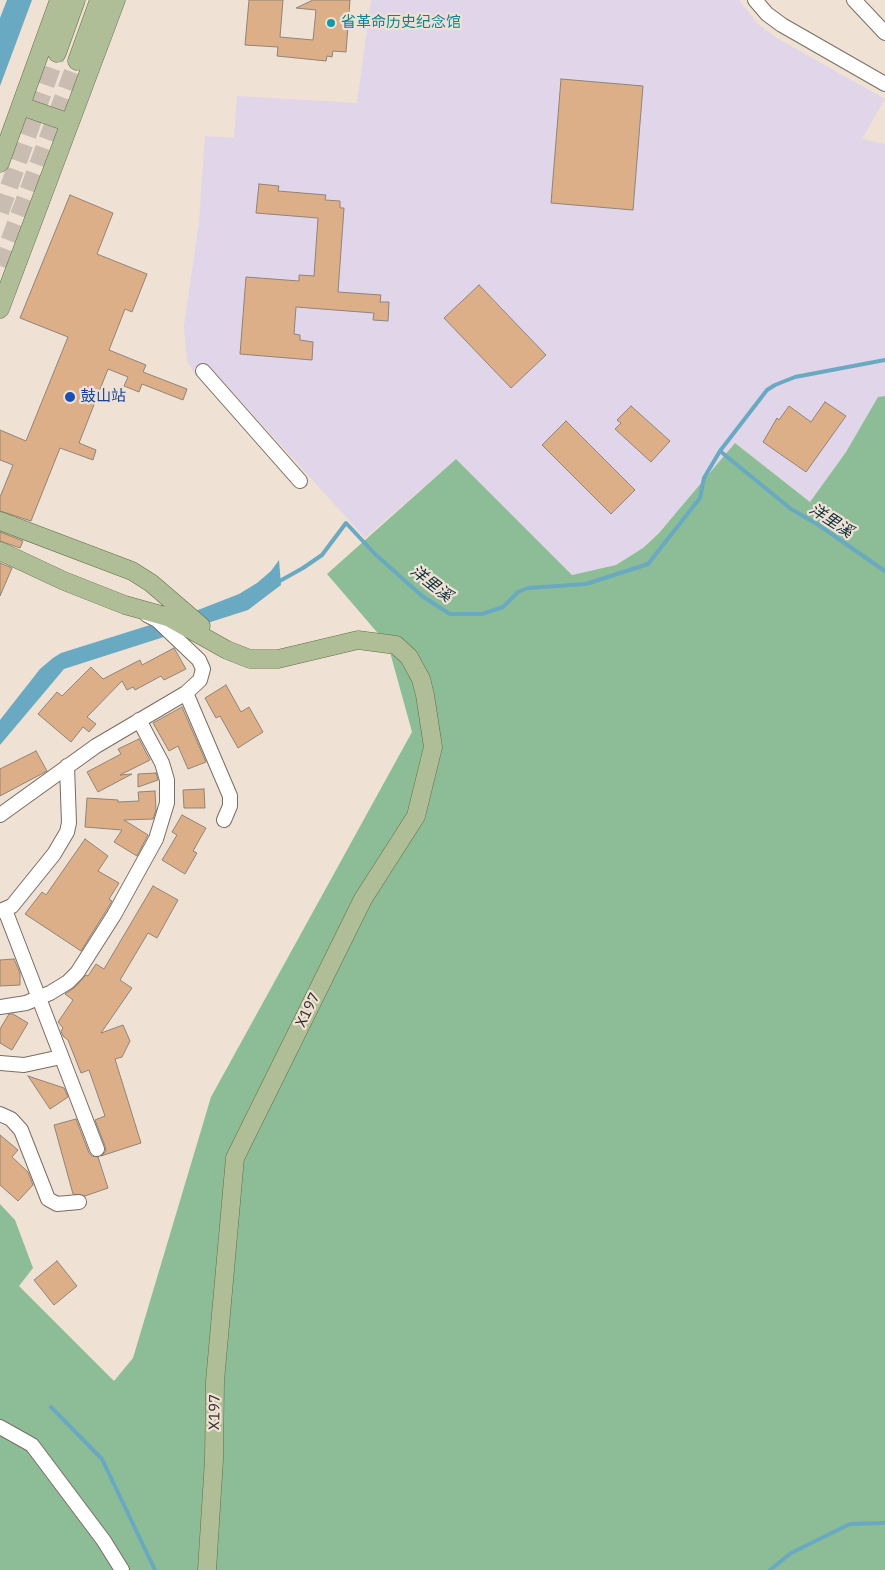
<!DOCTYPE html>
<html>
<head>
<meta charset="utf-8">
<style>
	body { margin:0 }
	canvas { display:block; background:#efe1d4 }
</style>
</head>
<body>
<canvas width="885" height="1570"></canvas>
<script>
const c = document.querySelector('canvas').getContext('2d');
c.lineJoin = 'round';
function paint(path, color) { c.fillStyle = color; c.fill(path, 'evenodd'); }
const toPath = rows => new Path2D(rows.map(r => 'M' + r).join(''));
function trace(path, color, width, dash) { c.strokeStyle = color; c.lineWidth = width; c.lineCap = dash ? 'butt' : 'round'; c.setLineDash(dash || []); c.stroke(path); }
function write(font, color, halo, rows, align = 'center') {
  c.font = font + ' "IBM Plex Sans","Noto Sans SC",sans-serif'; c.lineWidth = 4.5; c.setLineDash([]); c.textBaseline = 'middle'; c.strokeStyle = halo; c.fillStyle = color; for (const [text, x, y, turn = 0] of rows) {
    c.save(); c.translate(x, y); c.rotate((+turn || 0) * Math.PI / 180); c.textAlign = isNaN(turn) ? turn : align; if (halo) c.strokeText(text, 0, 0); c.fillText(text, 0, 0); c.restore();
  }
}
paint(toPath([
	[371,0,739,0,758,24,775,37,885,99,862,139,885,144,885,396,878,398,846,452,810,502,735,443,680,510,643,548,616,565,572,575,456,459,365,538,210,367,196,376,187,361,184,326,199,222,205,136,234,138,237,96,357,103]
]), '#e1d5e9');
paint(toPath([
	[885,396,885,1570,0,1570,0,1204,15,1220,33,1268,19,1286,114,1381,133,1358,211,1097,412,732,388,645,327,574,456,459,572,575,616,565,643,548,659,533,735,443,810,502,846,452,878,397]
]), '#8dbd97');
paint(toPath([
	[7,0,32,0,0,86,0,18],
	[279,560,281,585,248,610,64,669,0,745,0,720,40,669,53,658,61,653,198,610,239,594,257,583,271,571]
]), '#69a9c1');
trace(toPath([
	[720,451,767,390,775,385,795,377,885,360],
	[278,582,303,568,322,555,346,523,375,554,422,596,450,614,482,614,503,607,518,592,528,588,586,584,648,564,700,498,704,478,720,451,791,509,817,524,885,571],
	[51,1407,102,1459,155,1570],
	[770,1570,791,1553,850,1524,885,1523]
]), '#69a9c1', 4);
const building = toPath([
	[249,0,283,0,280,37,313,40,316,10,296,8,313,0,350,0,346,52,333,51,332,57,327,56,326,61,277,56,278,47,245,45,249,0],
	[561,79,643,86,633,210,551,203,561,79],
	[259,184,279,186,278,191,326,195,325,200,340,201,340,208,344,208,338,292,381,295,380,302,389,302,388,321,373,320,374,313,296,307,294,334,300,335,300,340,313,342,312,360,240,354,246,277,299,281,299,275,314,276,318,218,256,213,259,184],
	[70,195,113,213,97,254,147,274,132,312,125,309,109,350,146,365,143,372,187,389,183,400,142,384,139,392,124,386,128,377,108,369,79,443,96,450,93,460,60,448,31,521,0,511,0,497,13,465,0,460,0,430,26,441,68,337,20,318,70,195],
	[479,285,546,355,511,388,444,318,479,285],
	[825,402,846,416,806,472,763,442,777,418,779,420,789,406,811,422,825,402],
	[631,406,670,441,651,462,615,429,621,423,617,420,631,406],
	[566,421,635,490,611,514,542,445,566,421],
	[0,532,23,541,20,548,0,541,0,532],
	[0,563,12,568,0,596,0,563],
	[174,648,186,669,164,680,161,676,135,690,133,687,127,690,122,681,87,717,96,724,89,732,83,727,71,742,38,714,57,692,62,696,91,667,103,679,140,660,142,665,174,648],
	[226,685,241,712,249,707,263,732,238,748,220,716,216,718,205,698,226,685],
	[182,707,206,762,188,769,178,746,169,751,153,723,182,707],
	[139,739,150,760,120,775,132,774,98,792,87,772,121,754,118,749,139,739],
	[36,751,47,771,0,796,0,769,36,751],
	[156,773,158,780,138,787,138,774,156,773],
	[204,789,205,808,184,808,183,790,204,789],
	[155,791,156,810,153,819,124,820,148,835,137,856,114,842,122,830,85,827,87,798,118,800,118,802,139,801,138,792,155,791],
	[182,815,206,828,193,851,197,853,185,874,162,860,177,835,172,832,182,815],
	[85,839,108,856,98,871,119,883,109,899,112,901,106,911,81,951,25,914,42,892,46,895,85,839],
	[153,886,178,900,157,938,148,933,120,980,132,988,101,1033,123,1025,130,1041,122,1057,115,1059,141,1143,101,1156,106,1151,105,1146,95,1120,105,1116,89,1070,81,1073,68,1040,63,1036,61,1031,63,1028,58,1022,73,1000,65,994,74,988,86,975,88,976,96,964,104,969,153,886],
	[14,959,20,973,20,985,0,986,0,960,14,959],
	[9,1014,13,1014,28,1023,12,1050,0,1043,0,1029,9,1014],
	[28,1076,64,1088,68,1097,50,1109,28,1076],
	[76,1119,89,1153,92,1156,98,1157,108,1188,85,1196,73,1194,54,1125,76,1119],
	[0,1135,18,1150,12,1157,28,1172,33,1185,18,1201,0,1185,0,1135],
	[57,1261,77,1286,54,1305,34,1280,57,1261]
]);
paint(building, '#dcaf88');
trace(building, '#918478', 1);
trace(toPath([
	[0,212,57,53],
	[0,266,77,61]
]), '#c9bdb2', 18, [18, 9]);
const minor = toPath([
	[755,0,767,14,782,25,885,84],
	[854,0,885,33],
	[203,371,300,481],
	[186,693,230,796,230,806,224,820],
	[0,815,96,746,186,693,200,680,203,669,199,660,157,620,147,615],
	[5,910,97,1149],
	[0,911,12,906,54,854,67,832,69,823,67,766],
	[0,1007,26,1003,50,993,68,982,77,973,114,915,156,839,167,803,167,780,162,763,139,720],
	[0,1063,24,1065,61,1057],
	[0,1114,11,1119,21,1130,48,1199,57,1204,79,1202],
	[0,1427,32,1445,104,1541,122,1570]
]);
const major = toPath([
	[57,53,76,0],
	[77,61,99,0],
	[21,106,70,123],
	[0,163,59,0],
	[0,309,116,0],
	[0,521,132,571,151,583,201,626],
	[0,551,64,581,125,605,168,617,227,650,250,659,278,659,358,640,396,645,409,657,421,679,425,695,433,747,416,816,363,899,235,1158,215,1381,214,1460,207,1570]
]);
trace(minor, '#7a6d62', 16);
trace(major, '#626f43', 19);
trace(minor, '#fff', 14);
trace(major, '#b0be97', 18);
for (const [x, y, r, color] of [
	[331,23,5,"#0f9aa8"],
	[70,397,6,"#1a4fb4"]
]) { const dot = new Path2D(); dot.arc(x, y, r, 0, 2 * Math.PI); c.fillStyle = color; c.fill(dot); trace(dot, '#efe1d4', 2); }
write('15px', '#0d838f', '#efe1d4', [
	["省革命历史纪念馆",341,23]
], 'left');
write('15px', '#164399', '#efe1d4', [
	["鼓山站",81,397]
], 'left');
write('15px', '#332d28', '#efe1d4', [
	["X197",308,1010,-64],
	["X197",215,1412,-89]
]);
write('italic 16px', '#0f2e39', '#efe1d4', [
	["洋里溪",831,521,33],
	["洋里溪",431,584,38]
]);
</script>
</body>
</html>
